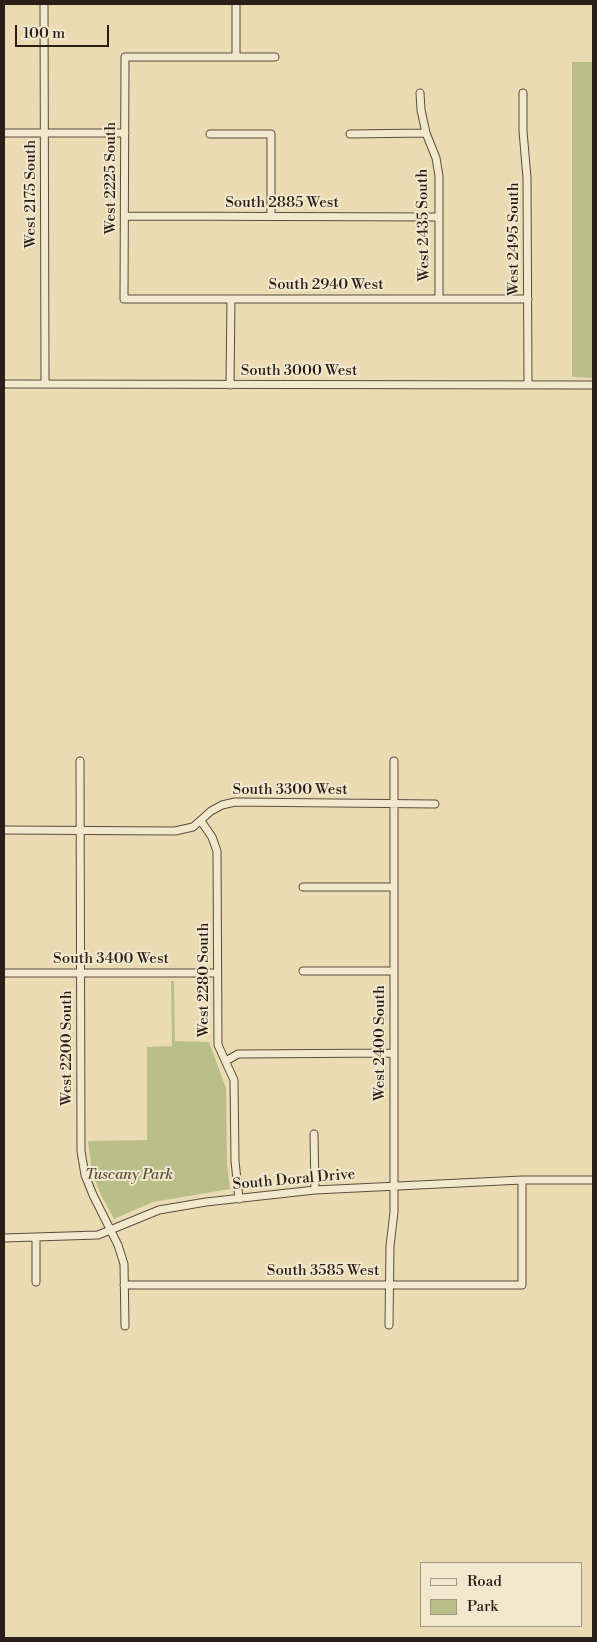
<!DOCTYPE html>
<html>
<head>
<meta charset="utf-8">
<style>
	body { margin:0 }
	#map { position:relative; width:597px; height:1642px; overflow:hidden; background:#ebdbb2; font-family:"Libre Bodoni",serif }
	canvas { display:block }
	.frame { position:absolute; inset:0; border:5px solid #2b1e18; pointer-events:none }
	.legend { position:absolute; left:420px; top:1562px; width:162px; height:65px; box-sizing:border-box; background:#f2e8cd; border:1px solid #a29785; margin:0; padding:6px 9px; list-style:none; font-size:15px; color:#2b1e18 }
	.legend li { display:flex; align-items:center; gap:10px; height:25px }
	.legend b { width:25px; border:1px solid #a29785 }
	.scale { position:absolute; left:15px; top:25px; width:94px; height:22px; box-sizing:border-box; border:2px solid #2b1e18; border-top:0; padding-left:6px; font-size:15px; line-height:18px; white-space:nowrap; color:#2b1e18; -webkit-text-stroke:4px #f2e8cd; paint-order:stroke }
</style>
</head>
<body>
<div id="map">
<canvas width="597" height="1642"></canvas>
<div class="frame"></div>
<ul class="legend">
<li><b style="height:6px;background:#f2e8cd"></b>Road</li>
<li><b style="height:14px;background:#babf8a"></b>Park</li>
</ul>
<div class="scale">100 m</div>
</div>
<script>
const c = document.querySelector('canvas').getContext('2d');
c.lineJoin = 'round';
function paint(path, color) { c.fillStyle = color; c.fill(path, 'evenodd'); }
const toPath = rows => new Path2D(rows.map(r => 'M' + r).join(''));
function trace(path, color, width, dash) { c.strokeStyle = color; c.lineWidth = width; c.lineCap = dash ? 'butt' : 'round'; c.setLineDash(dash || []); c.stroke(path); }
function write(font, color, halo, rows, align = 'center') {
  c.font = font + ' "Libre Bodoni",serif'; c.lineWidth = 4; c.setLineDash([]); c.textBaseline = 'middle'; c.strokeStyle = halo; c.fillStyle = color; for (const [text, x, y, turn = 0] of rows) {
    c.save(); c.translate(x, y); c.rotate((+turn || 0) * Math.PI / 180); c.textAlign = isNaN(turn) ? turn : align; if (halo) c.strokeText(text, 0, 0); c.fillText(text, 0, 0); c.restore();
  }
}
paint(toPath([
	[572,62,593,62,593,378,572,377],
	[171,981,174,981,175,1041,209,1042,226,1088,227,1163,230,1189,153,1202,114,1219,101,1195,92,1172,88,1141,147,1140,147,1047,172,1046]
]), '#babf8a');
const minor = toPath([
	[44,4,45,384],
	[236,57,236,4],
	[275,57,125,57,124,299,528,299],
	[420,93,421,110,426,133,436,158,439,176,439,299],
	[523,93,523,131,527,178,528,385],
	[4,133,125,133],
	[210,134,271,134,271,216],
	[350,134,426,133],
	[125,216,439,217],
	[4,384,593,385],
	[230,385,231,299],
	[80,761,81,1151,85,1175,93,1195,118,1245,124,1264,125,1326],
	[201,821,212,837,217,851,218,1045,234,1080,235,1161,239,1199],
	[4,830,175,831,193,827,211,811,222,805,235,802,435,804],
	[303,887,394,887],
	[303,971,394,971],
	[4,973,217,973],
	[226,1061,238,1054,394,1053],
	[314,1134,315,1190],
	[36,1237,36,1282],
	[4,1238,98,1235,159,1210,206,1202,315,1190,522,1180,593,1180],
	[124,1285,522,1285,522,1180],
	[389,1325,390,1246,394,1212,394,761]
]);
trace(minor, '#5b4d3e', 9);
trace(minor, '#f2e8cd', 7);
write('15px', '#2b1e18', '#f2e8cd', [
	["West 2225 South",111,178,-90],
	["West 2175 South",31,194,-90],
	["South 2885 West",282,203],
	["West 2435 South",424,225,-91],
	["West 2495 South",514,239,-90],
	["South 2940 West",326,285],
	["South 3000 West",299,371],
	["South 3300 West",290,790],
	["South 3400 West",111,959],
	["West 2280 South",204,980,-90],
	["West 2400 South",380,1043,-90],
	["West 2200 South",67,1048,-90],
	["South Doral Drive",294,1180,-5],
	["South 3585 West",323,1271]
]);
write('italic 15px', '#564e3a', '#f2e8cd', [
	["Tuscany Park",129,1175]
]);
</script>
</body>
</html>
